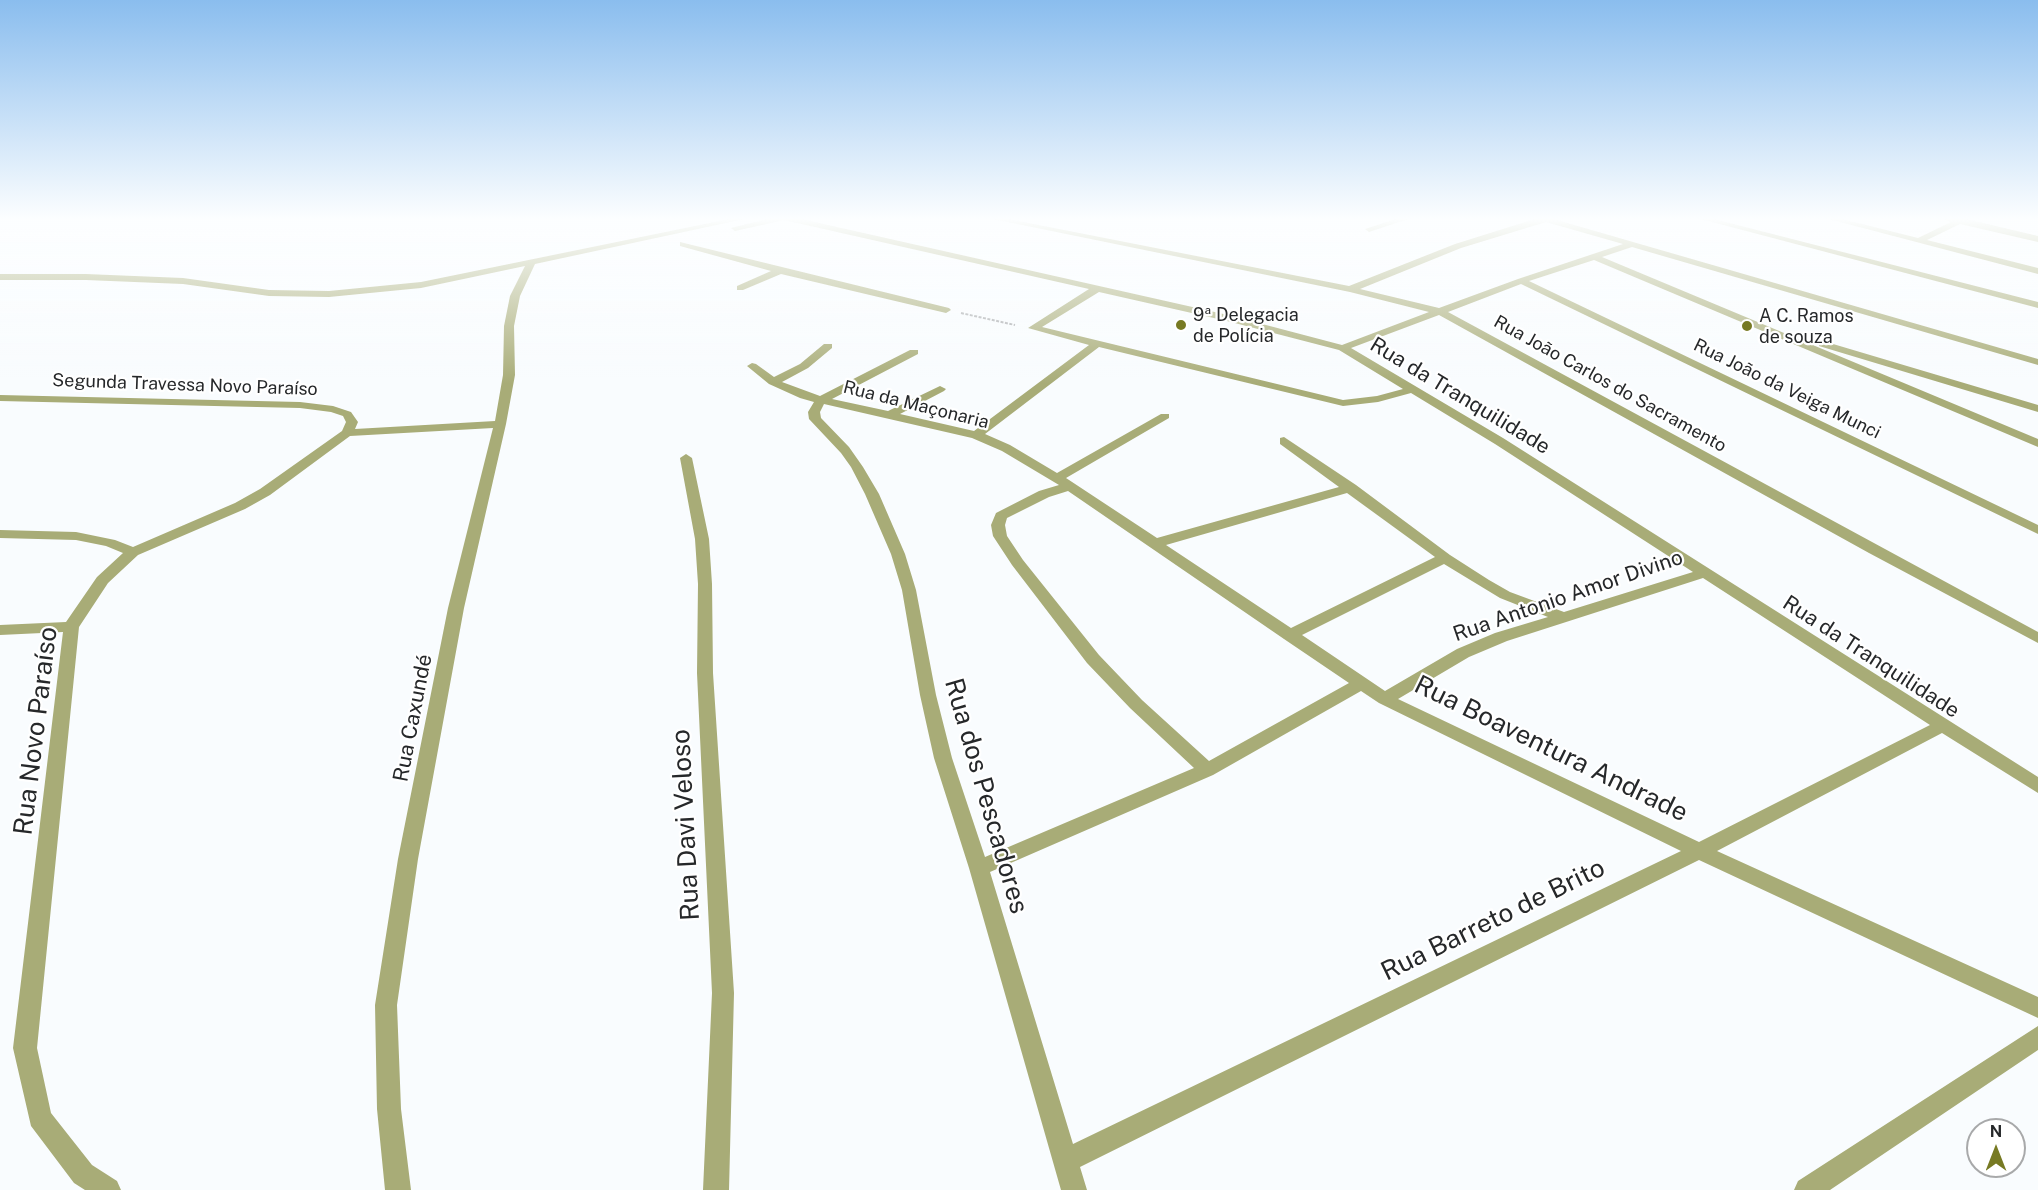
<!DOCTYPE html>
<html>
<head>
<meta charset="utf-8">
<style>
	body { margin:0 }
	#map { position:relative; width:2038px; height:1190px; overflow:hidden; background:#f9fcfe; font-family:"Public Sans",sans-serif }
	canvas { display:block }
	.north { position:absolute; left:1966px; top:1118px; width:60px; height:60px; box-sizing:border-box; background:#fff; border:2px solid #a8a9aa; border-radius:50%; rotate:0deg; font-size:16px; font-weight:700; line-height:24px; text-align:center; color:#26282a }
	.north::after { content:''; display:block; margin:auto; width:21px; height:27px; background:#777a23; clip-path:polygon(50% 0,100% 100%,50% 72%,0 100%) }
</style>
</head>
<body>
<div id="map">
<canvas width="2038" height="1190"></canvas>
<div class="north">N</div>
</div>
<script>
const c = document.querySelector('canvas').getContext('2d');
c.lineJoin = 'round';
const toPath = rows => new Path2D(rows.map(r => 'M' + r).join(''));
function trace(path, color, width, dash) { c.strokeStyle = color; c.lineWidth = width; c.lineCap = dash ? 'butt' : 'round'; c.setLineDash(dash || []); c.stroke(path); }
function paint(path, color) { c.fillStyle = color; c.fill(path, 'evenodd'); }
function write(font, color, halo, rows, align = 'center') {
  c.font = font + ' "Public Sans",sans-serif'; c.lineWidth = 4.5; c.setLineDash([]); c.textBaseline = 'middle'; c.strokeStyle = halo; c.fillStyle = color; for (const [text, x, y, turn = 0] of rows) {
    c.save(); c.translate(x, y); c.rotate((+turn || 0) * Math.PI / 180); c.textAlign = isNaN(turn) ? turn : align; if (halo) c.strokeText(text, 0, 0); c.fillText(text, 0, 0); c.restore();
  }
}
trace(toPath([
	[961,313,1015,325]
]), '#aaacae', 2, [3, 1.5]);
paint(toPath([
	[734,218,749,218,535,264,520,296,514,326,515,375,506,424,464,608,418,859,397,1005,401,1109,411,1190,385,1190,377,1109,375,1005,398,859,448,608,493,428,350,436,270,495,245,509,138,555,108,583,79,627,37,1048,51,1113,92,1165,117,1181,121,1190,85,1190,74,1183,31,1126,13,1048,63,632,0,635,0,625,66,622,97,577,123,553,106,546,76,540,0,538,0,530,76,532,115,540,133,547,235,503,260,489,342,431,346,422,343,416,331,412,300,408,0,401,0,395,300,402,333,406,351,412,358,422,355,429,495,421,503,375,504,326,510,296,525,266,421,288,329,297,269,296,183,284,86,280,0,280,0,274,86,274,183,278,269,290,329,291,421,282,734,218],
	[771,218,797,218,1228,315,1342,345,1429,312,1350,292,988,218,1003,218,1349,286,1455,244,1538,218,1550,218,2038,359,2038,365,1632,247,1602,257,2038,439,2038,447,1594,260,1529,281,2038,525,2038,534,1521,284,1448,312,2038,632,2038,643,1869,553,1439,315,1351,348,1503,438,2038,777,2038,793,1942,733,1717,851,2038,997,2038,1018,1699,860,1080,1167,1087,1190,1061,1190,969,868,934,758,920,695,902,590,891,554,865,494,851,467,841,453,809,419,808,412,814,402,800,398,769,384,747,366,752,363,756,364,774,377,800,364,824,344,832,344,832,348,808,368,782,382,820,396,910,350,918,350,918,354,832,399,888,411,940,386,946,389,944,391,900,414,974,431,1089,345,1028,328,1089,289,784,220,735,231,731,228,771,218],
	[1546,222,1623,244,1518,279,1439,308,1360,289,1461,248,1546,222],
	[1099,292,1227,321,1339,350,1403,389,1377,396,1343,400,1042,327,1099,292],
	[1099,347,1343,406,1378,402,1411,393,1495,444,1693,572,1564,612,1510,592,1489,580,1450,555,1356,485,1284,437,1280,438,1280,444,1339,487,1157,538,1066,478,1169,418,1169,414,1161,414,1057,473,1010,445,985,434,1099,347],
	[824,404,972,438,1002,451,1059,485,1039,491,996,513,991,525,993,536,1012,565,1087,663,1130,708,1194,768,985,857,952,758,936,695,916,590,905,554,879,494,863,467,849,447,821,418,820,412,824,404],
	[1068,491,1284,639,1349,683,1209,761,1142,700,1099,655,1023,560,1007,536,1005,525,1007,518,1049,497,1068,491],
	[1347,493,1435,557,1291,628,1166,545,1347,493],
	[1444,564,1500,598,1548,617,1495,633,1457,649,1385,691,1302,635,1444,564],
	[1703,578,1930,725,1699,842,1398,699,1469,657,1507,641,1703,578],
	[1361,691,1379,703,1681,851,1073,1144,990,872,1213,775,1361,691],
	[1399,218,1411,218,1369,232,1365,229,1399,218],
	[1697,218,1710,218,2038,302,2038,308,1697,218],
	[1825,218,1838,218,1918,238,1951,222,1941,218,1962,218,2038,236,2038,242,1960,224,1927,240,2038,268,2038,274,1825,218],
	[680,242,949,308,951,310,946,313,781,274,743,290,737,290,737,286,771,271,680,246,680,242],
	[1823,341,2038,405,2038,412,1819,346,1819,342,1823,341],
	[686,454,692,458,709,539,712,584,713,673,734,993,729,1190,703,1190,712,993,697,673,698,584,695,539,680,458,686,454],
	[2038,1026,2038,1050,1830,1190,1794,1190,1798,1181,2038,1026]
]), '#a8ac77');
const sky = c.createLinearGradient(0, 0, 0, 384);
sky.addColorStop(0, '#8abdee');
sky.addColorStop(0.57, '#fcfeff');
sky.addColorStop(1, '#fcfeff00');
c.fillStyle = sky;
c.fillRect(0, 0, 2038, 384);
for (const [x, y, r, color] of [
	[1181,325,6,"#777a23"],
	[1747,326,6,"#777a23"]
]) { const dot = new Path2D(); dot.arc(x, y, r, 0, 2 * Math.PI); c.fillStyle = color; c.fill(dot); trace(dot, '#fff', 2); }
write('18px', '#26282a', '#fff', [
	["9ª Delegacia",1193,315],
	["de Polícia",1193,336],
	["A C. Ramos",1759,316],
	["de souza",1759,337]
], 'left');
write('18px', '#26282a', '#fff', [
	["Rua João Carlos do Sacramento",1610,384,29],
	["Segunda Travessa Novo Paraíso",185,385,2],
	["Rua João da Veiga Munci",1787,389,26],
	["Rua da Maçonaria",916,405,14]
]);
write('21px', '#26282a', '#fff', [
	["Rua da Tranquilidade",1460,396,31],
	["Rua Antonio Amor Divino",1568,596,-19],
	["Rua da Tranquilidade",1871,657,33],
	["Rua Caxundé",413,718,-79]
]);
write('26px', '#26282a', '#fff', [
	["Rua Novo Paraíso",36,731,-83],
	["Rua Boaventura Andrade",1551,749,26],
	["Rua dos Pescadores",986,796,74],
	["Rua Davi Veloso",686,825,-93],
	["Rua Barreto de Brito",1493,920,-26]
]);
</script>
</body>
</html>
